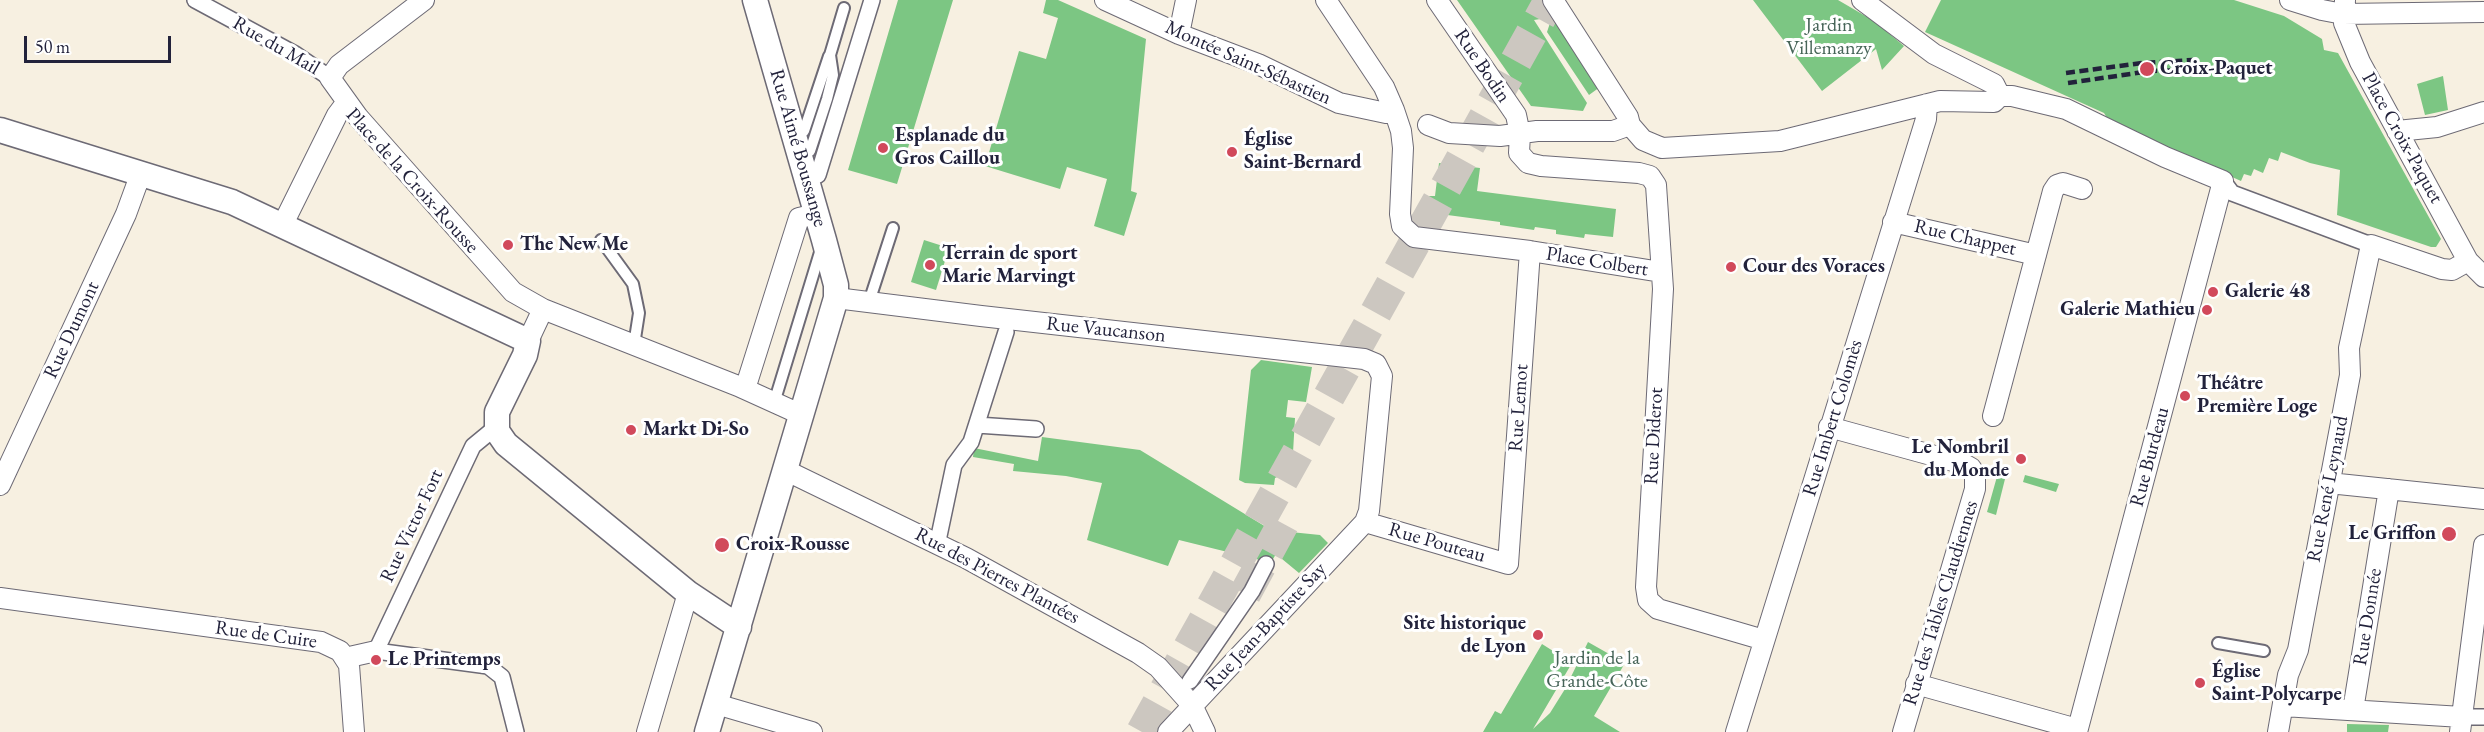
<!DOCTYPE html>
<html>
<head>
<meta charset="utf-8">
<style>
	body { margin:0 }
	#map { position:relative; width:2484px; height:732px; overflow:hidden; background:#f7f0e1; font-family:"EB Garamond",serif }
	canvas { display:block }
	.scale { position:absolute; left:24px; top:36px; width:147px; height:27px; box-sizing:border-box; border:3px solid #22223b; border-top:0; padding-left:8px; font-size:18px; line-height:21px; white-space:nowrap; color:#22223b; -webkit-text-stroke:4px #fff; paint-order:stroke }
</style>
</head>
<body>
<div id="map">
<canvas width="2484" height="732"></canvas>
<div class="scale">50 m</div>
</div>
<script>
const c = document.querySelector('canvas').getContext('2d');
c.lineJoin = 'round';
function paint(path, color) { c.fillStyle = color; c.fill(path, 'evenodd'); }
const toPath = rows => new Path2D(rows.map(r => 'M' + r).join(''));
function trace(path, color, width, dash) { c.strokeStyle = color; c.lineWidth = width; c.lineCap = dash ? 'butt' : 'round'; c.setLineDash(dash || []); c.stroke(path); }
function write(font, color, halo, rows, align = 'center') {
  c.font = font + ' "EB Garamond",serif'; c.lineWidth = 6; c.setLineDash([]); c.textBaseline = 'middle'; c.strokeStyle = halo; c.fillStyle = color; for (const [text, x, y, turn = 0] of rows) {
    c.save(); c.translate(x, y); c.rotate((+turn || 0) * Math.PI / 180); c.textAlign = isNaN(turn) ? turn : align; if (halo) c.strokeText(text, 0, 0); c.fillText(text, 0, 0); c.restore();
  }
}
paint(toPath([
	[898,0,953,0,897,184,848,170],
	[1046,0,1058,0,1146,39,1131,191,1137,193,1124,236,1094,226,1107,179,1067,167,1060,189,985,166,1019,51,1046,59,1058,18,1043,13],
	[1457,0,1535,0,1547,18,1534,20,1587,103,1583,111,1531,106],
	[1753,0,1838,0,1874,21,1904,46,1882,70,1876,49,1822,91],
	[1941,0,2234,0,2284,16,2322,39,2324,50,2338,53,2441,239,2436,247,2431,247,2337,215,2340,170,2310,163,2281,152,2278,161,2269,158,2263,173,2254,169,2251,176,2244,174,2241,181,2139,135,2107,118,2104,113,1925,32],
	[1555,20,1600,87,1589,95,1547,32,1550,23],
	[2443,76,2448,110,2425,115,2417,84],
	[1439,163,1480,168,1477,191,1616,209,1613,237,1585,234,1584,238,1556,234,1556,230,1535,227,1534,230,1500,225,1500,222,1425,212,1427,196,1435,196],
	[924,240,949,248,936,290,911,282],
	[1261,360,1312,367,1306,402,1288,400,1286,417,1295,418,1292,470,1275,478,1274,485,1245,483,1239,480,1251,370],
	[1042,437,1140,450,1271,530,1320,535,1328,543,1299,573,1276,554,1270,564,1264,561,1179,540,1168,566,1087,540,1102,483,1066,476,1013,471,1014,464,973,457,974,448,1038,461],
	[1998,473,2006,475,1996,515,1987,512],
	[2025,475,2059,484,2056,492,2023,482],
	[1588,642,1625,663,1594,716,1620,732,1483,732,1495,711,1501,714,1542,644,1572,663,1533,729,1550,713,1565,689],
	[2347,724,2389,725,2388,732,2347,732]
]), '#7cc683');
trace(toPath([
	[1245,594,1290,511],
	[1142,732,1550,0]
]), '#ccc7c0', 32, [32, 16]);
const service = toPath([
	[793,133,804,131,829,56],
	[799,153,810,151,827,99,833,75,830,55,844,8],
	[601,240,633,284,639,313,634,345],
	[869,302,893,228],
	[774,403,821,249],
	[2218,643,2264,651]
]);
const pedestrian = toPath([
	[195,0,295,54,330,78],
	[818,175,872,0],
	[2223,181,2232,193,2371,245],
	[977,425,1036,429],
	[497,431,490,432,473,446,376,651,488,666,502,677,516,732],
	[939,536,954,465,971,442,1006,332],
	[1190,681,1252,591,1266,564],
	[2462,717,2484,717]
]);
const minor = toPath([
	[424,0,339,65,330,78,358,117,513,292,543,309,738,386,802,415],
	[1105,0,1179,34,1258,64,1339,103,1386,113,1394,110],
	[1326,0,1384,87,1394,110,1401,131,1403,148,1400,214,1402,226,1414,237,1530,251,1661,272],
	[1437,0,1516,115,1520,134,1519,153,1528,163,1541,166,1639,173,1650,176,1656,185,1663,289,1646,587,1648,600,1658,609,1764,640],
	[1553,0,1628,117,1630,125,1643,140,1662,148,1780,141,1940,101,1994,102,2000,96,2012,96,2066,109,2165,157,2223,181,2077,732],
	[1862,0,1934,54,1994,84,2000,96],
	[2290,0,2322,10,2343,14,2484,12],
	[2345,0,2344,23,2360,62,2468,261,2484,277],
	[1179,34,1186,0],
	[1428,125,1449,133,1500,136,1537,131,1613,131,1630,125],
	[2397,131,2437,127,2484,112],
	[1893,222,2036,255],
	[282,226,337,115,346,103],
	[836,298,981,316,1364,359,1376,364,1382,376,1369,511,1365,522,1168,732],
	[528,341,543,309],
	[745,389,799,218,816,214],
	[1993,416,2053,191,2057,185,2063,183,2082,189],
	[1829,427,1964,464,1971,468,1975,474,1975,489,1903,732],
	[785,470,966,558,1138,653,1158,667,1192,705,1205,732],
	[2329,483,2484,499],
	[0,485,126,214,141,173],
	[1365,522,1508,564,1530,251],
	[0,598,321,642,340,651,349,665,354,732],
	[345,658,376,651],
	[1916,684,2077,729],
	[716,704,812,732],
	[2283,706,2462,717],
	[2353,710,2389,489],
	[647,732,688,593],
	[1736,732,1926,119,1927,104],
	[2278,732,2288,675,2298,650,2350,375,2349,348,2371,245,2442,269,2452,270,2468,261],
	[2460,732,2484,545]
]);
const tertiary = toPath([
	[0,130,232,202,528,341,525,355,497,412,497,431,506,444,688,593,739,627],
	[707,732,836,298,836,285,824,240,755,0]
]);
trace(service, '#6d6a75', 14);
trace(pedestrian, '#6d6a75', 18);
trace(minor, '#6d6a75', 22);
trace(tertiary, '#6d6a75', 27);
trace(service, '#fff', 10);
trace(pedestrian, '#fff', 15);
trace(minor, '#fff', 20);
trace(tertiary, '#fff', 24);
trace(toPath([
	[2066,73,2142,63,2193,60],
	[2068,83,2151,71,2192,70]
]), '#22223b', 4.5, [9, 4.5]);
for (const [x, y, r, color] of [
	[2147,69,8,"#d1495b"],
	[883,148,6,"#d1495b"],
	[1232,152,6,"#d1495b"],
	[508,245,6,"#d1495b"],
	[930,265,6,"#d1495b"],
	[1731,267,6,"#d1495b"],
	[2213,292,6,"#d1495b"],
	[2207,310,6,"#d1495b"],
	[2185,396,6,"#d1495b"],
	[631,430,6,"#d1495b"],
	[2021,459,6,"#d1495b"],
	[2449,534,8,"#d1495b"],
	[722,545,8,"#d1495b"],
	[1538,635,6,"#d1495b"],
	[376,660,6,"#d1495b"],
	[2200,683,6,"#d1495b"]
]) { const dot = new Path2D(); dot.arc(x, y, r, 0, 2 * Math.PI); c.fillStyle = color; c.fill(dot); trace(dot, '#fff', 2); }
write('20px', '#466458', '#fff', [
	["Jardin",1829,26],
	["Villemanzy",1829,49],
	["Jardin de la",1597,659],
	["Grande-Côte",1597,682]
]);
write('20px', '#22223b', '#fff', [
	["Rue du Mail",276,46,30],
	["Montée Saint-Sébastien",1248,63,24],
	["Rue Bodin",1482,66,56],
	["Place Croix-Paquet",2402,138,61],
	["Rue Aimé Boussange",798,148,74],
	["Place de la Croix-Rousse",412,181,48],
	["Rue Chappet",1965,238,13],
	["Place Colbert",1597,262,9],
	["Rue Dumont",72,330,-65],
	["Rue Vaucanson",1106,330,6],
	["Rue Lemot",1519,408,-86],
	["Rue Imbert Colomès",1833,418,-73],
	["Rue Diderot",1654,436,-87],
	["Rue Burdeau",2150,457,-75],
	["Rue René Leynaud",2328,489,-79],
	["Rue Victor Fort",412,526,-65],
	["Rue Pouteau",1437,543,16],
	["Rue des Pierres Plantées",997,576,28],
	["Rue des Tables Claudiennes",1941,603,-73],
	["Rue Donnée",2368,617,-81],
	["Rue Jean-Baptiste Say",1266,627,-47],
	["Rue de Cuire",266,635,8]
]);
write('bold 20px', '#22223b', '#fff', [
	["Croix-Paquet",2160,69],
	["Esplanade du",895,136],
	["Gros Caillou",895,159],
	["Église",1244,140],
	["Saint-Bernard",1244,163],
	["The New Me",520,245],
	["Terrain de sport",942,254],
	["Marie Marvingt",942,277],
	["Cour des Voraces",1743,267],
	["Galerie 48",2225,292],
	["Galerie Mathieu",2195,310,"right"],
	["Théâtre",2197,384],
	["Première Loge",2197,407],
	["Markt Di-So",643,430],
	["Le Nombril",2009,448,"right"],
	["du Monde",2009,471,"right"],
	["Le Griffon",2436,534,"right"],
	["Croix-Rousse",736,545],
	["Site historique",1526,624,"right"],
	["de Lyon",1526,647,"right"],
	["Le Printemps",388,660],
	["Église",2212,672],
	["Saint-Polycarpe",2212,695]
], 'left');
</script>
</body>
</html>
